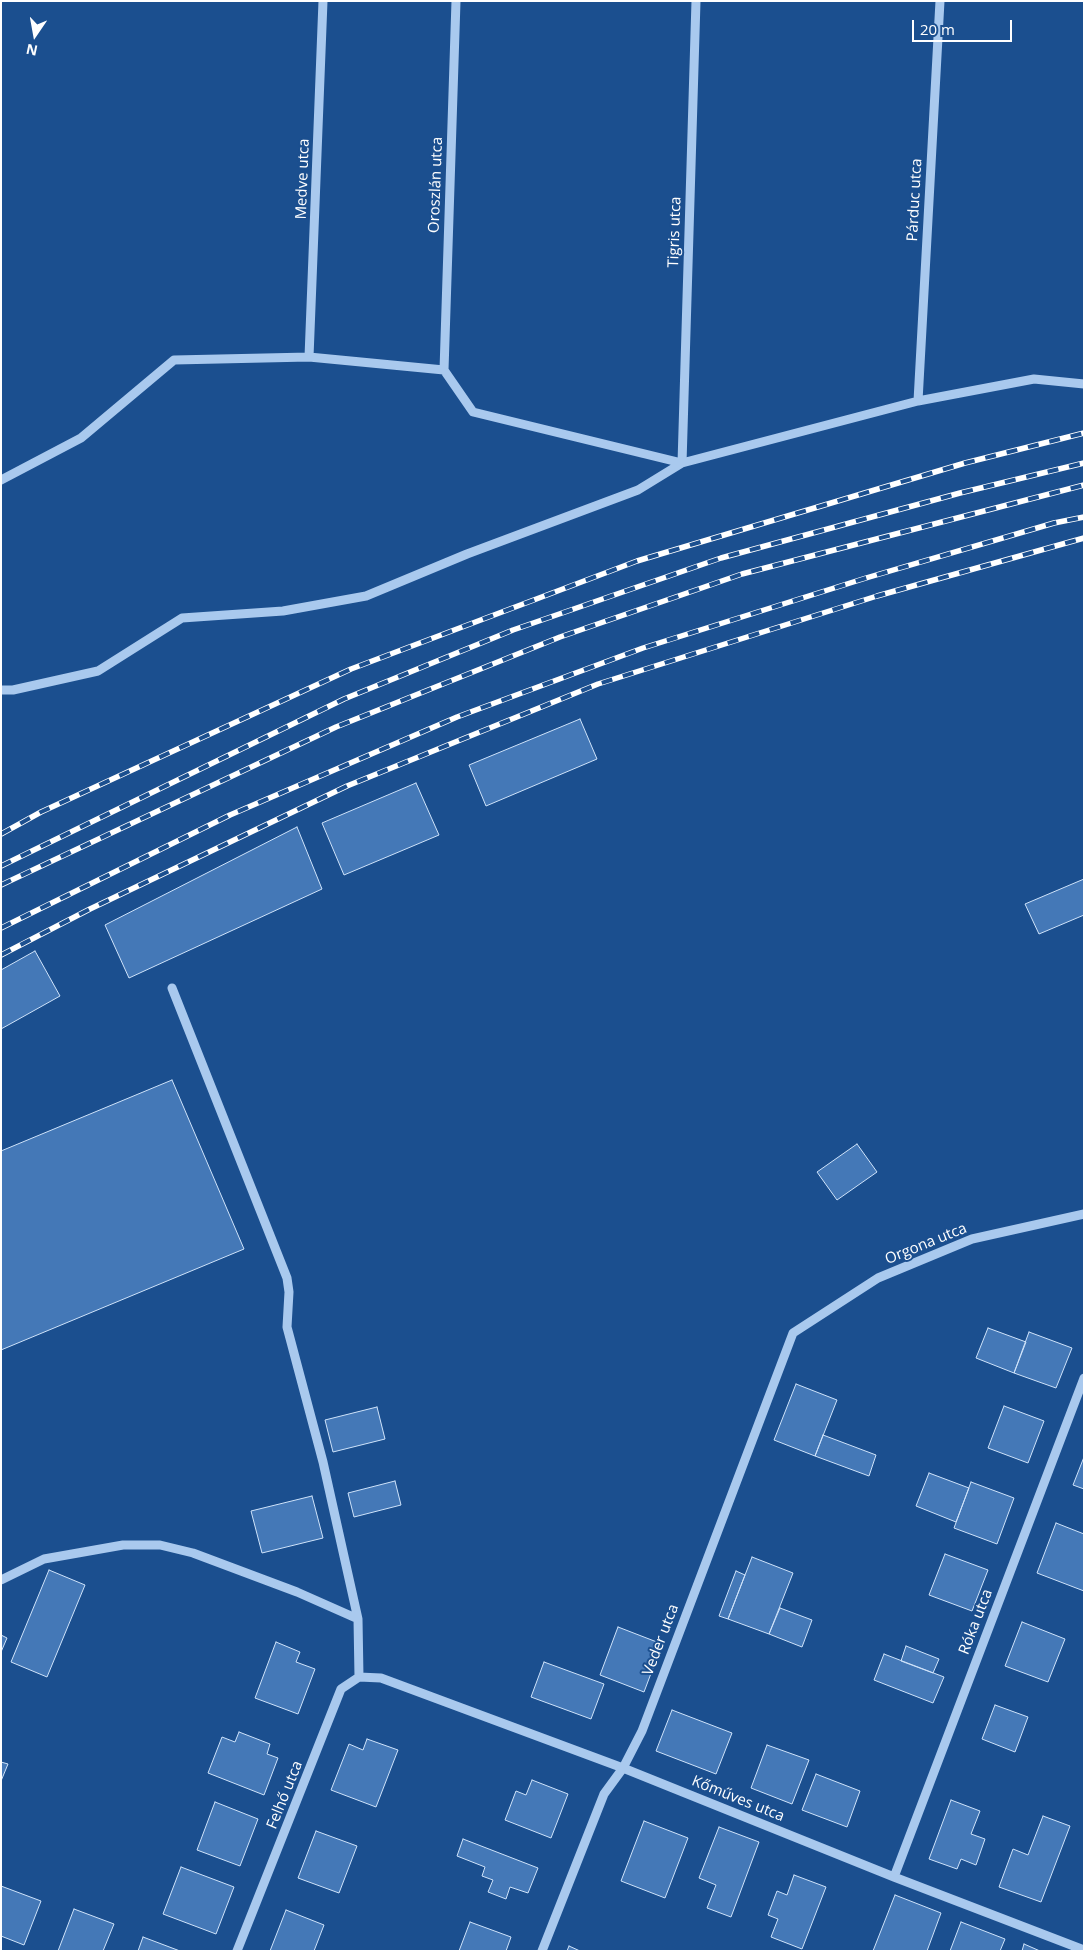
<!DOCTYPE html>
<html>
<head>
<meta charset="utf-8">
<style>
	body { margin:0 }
	#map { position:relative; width:1085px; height:1952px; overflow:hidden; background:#1b4f8f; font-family:"Open Sans",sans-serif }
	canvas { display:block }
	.frame { position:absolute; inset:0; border:2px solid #fff; pointer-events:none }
	.north { position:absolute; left:10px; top:10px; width:50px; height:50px; -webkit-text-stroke:4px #1b4f8f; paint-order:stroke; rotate:192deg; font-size:14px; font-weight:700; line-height:20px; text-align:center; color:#fff }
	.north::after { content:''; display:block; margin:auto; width:18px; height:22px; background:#fff; clip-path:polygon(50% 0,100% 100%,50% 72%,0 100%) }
	.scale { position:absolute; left:912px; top:20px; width:100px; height:22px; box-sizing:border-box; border:2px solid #fff; border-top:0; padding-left:6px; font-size:15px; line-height:18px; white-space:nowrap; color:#fff; -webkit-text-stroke:4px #1b4f8f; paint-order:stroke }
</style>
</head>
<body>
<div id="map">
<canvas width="1085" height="1952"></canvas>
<div class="frame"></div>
<div class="north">N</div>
<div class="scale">20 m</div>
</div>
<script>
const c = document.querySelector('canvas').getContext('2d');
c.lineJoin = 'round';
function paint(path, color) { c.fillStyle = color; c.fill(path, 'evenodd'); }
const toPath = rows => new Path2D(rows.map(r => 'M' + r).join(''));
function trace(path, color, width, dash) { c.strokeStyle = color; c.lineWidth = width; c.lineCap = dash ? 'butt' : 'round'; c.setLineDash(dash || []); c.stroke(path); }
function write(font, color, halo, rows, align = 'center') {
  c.font = font + ' "Open Sans",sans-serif'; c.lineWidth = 4; c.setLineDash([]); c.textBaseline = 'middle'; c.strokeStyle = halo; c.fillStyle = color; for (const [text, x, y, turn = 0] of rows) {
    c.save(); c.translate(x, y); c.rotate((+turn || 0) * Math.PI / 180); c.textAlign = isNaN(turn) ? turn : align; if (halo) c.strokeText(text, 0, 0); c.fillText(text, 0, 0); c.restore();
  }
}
const building = toPath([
	[580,719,597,759,486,806,469,765,580,719],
	[416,783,439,835,344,875,322,823,416,783],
	[297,827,322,889,129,978,105,925,297,827],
	[1084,879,1084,915,1039,934,1025,904,1084,879],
	[35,951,60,996,1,1029,1,970,35,951],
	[172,1080,244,1249,1,1350,1,1151,172,1080],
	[857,1144,877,1172,837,1200,817,1172,857,1144],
	[988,1328,1026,1342,1014,1373,976,1358,988,1328],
	[1029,1332,1072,1348,1056,1388,1014,1373,1029,1332],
	[796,1384,837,1400,815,1456,774,1440,796,1384],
	[1004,1406,1044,1421,1028,1463,988,1448,1004,1406],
	[377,1407,385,1439,333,1452,325,1420,377,1407],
	[823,1435,876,1455,869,1476,815,1456,823,1435],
	[1084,1457,1084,1489,1073,1485,1084,1457],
	[929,1473,969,1488,956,1522,916,1506,929,1473],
	[395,1481,401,1505,354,1517,348,1493,395,1481],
	[971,1482,1014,1498,997,1544,954,1528,971,1482],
	[312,1496,323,1538,262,1553,251,1511,312,1496],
	[1056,1523,1084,1534,1084,1591,1037,1573,1056,1523],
	[945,1554,988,1570,972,1611,929,1595,945,1554],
	[752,1557,793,1573,769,1634,728,1619,752,1557],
	[49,1570,85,1585,47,1677,11,1662,49,1570],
	[736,1571,745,1575,728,1619,719,1616,736,1571],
	[780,1608,812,1620,802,1647,769,1634,780,1608],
	[1022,1622,1065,1639,1048,1682,1005,1666,1022,1622],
	[618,1627,662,1644,644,1692,600,1675,618,1627],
	[1,1635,7,1638,1,1652,1,1635],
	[276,1642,300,1652,296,1662,315,1669,298,1714,255,1698,276,1642],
	[906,1646,939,1659,933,1673,901,1661,906,1646],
	[884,1654,944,1677,933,1703,874,1680,884,1654],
	[544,1662,604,1684,591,1719,531,1697,544,1662],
	[995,1705,1028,1717,1015,1752,982,1739,995,1705],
	[672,1710,732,1733,716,1774,656,1751,672,1710],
	[239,1732,270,1744,267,1754,278,1758,264,1795,208,1773,222,1737,235,1742,239,1732],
	[367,1739,398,1750,376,1807,331,1790,349,1744,363,1750,367,1739],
	[767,1745,809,1760,792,1804,751,1788,767,1745],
	[1,1762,8,1764,1,1781,1,1762],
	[816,1774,860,1791,847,1827,802,1810,816,1774],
	[532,1780,568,1794,551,1838,505,1820,516,1791,526,1795,532,1780],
	[951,1800,980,1811,971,1834,985,1839,976,1865,961,1859,957,1869,929,1859,951,1800],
	[215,1802,258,1819,240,1866,197,1850,215,1802],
	[1043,1816,1070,1826,1041,1902,999,1887,1013,1849,1028,1855,1043,1816],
	[644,1821,688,1838,665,1898,621,1881,644,1821],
	[719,1827,759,1842,731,1917,707,1908,716,1885,699,1878,719,1827],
	[316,1831,357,1846,339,1893,298,1878,316,1831],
	[463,1839,538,1868,528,1893,510,1887,506,1899,488,1892,493,1880,482,1876,485,1867,457,1856,463,1839],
	[181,1867,234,1887,216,1934,163,1914,181,1867],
	[794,1875,826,1887,802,1949,771,1937,778,1919,768,1915,777,1891,787,1895,794,1875],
	[1,1886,41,1901,24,1945,1,1936,1,1886],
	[895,1895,941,1913,927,1951,873,1951,895,1895],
	[74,1909,114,1924,103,1951,58,1951,74,1909],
	[286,1910,324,1925,314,1951,270,1951,286,1910],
	[470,1922,511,1937,506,1951,459,1951,470,1922],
	[961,1922,1005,1939,1000,1951,950,1951,961,1922],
	[143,1937,180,1951,138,1951,143,1937],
	[1024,1944,1040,1951,1022,1951,1024,1944],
	[569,1946,580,1951,567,1951,569,1946]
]);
paint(building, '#4478b7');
trace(building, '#cfe3fa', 1);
trace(toPath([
	[309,357,323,1],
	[444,370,456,1],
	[918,401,940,1],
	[1,480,81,438,174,360,309,357,444,370,473,412,682,463,918,401,1034,379,1084,384],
	[1,690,13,690,98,671,182,618,283,611,366,596,467,554,638,490,682,463,696,1],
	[172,988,287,1278,289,1292,287,1327,323,1462,358,1619,359,1677],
	[1,1580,44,1559,123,1545,160,1545,193,1553,297,1592,358,1619],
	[894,1877,1084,1378],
	[237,1951,341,1689,359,1677,381,1678,623,1768,894,1877,1084,1950],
	[542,1951,604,1794,623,1768,642,1731,793,1333,878,1278,972,1239,1084,1214]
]), '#a9c9ee', 9);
const rail = toPath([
	[1,834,41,812,351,669,637,561,965,463,1084,433],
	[1,866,344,699,513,630,721,558,960,493,1084,463],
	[1,885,336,727,560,637,742,574,1084,485],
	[1,928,230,815,457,717,643,648,866,578,1054,523,1084,517],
	[1,955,90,909,347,786,598,684,877,596,1084,538]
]);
trace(rail, '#fff', 5.5);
trace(rail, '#1b4f8f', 4, [11]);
write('15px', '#fff', '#1b4f8f', [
	["Medve utca",303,179,-88],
	["Oroszlán utca",436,185,-88],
	["Párduc utca",915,200,-87],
	["Tigris utca",675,232,-88],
	["Orgona utca",926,1244,-22],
	["Róka utca",976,1622,-69],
	["Veder utca",661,1640,-69],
	["Felhő utca",285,1795,-68],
	["Kőműves utca",738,1799,22]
]);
</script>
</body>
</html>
